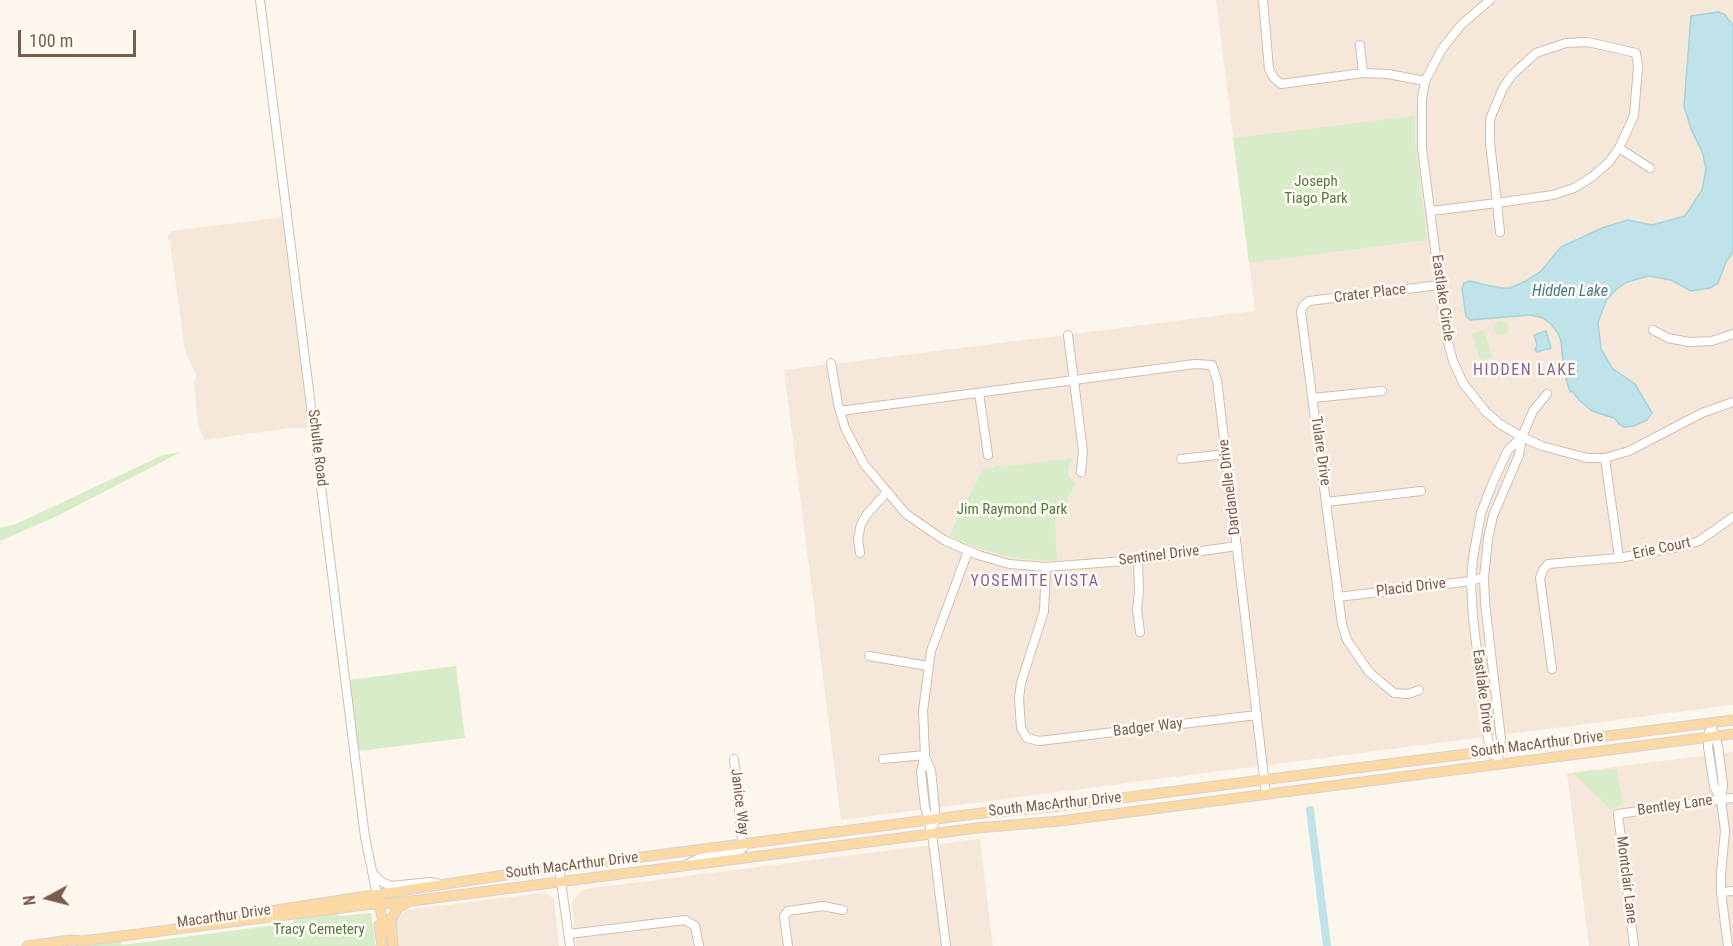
<!DOCTYPE html>
<html>
<head>
<meta charset="utf-8">
<style>
	body { margin:0 }
	#map { position:relative; width:1733px; height:946px; overflow:hidden; background:#fdf6ec; font-family:"Roboto Condensed",sans-serif }
	canvas { display:block }
	.north { position:absolute; left:18px; top:868px; width:60px; height:60px; -webkit-text-stroke:4px #fffaf3; paint-order:stroke; rotate:263deg; font-size:16px; font-weight:700; line-height:24px; text-align:center; color:#7a5c4d }
	.north::after { content:''; display:block; margin:auto; width:21px; height:27px; background:#7a5c4d; clip-path:polygon(50% 0,100% 100%,50% 72%,0 100%) }
	.scale { position:absolute; left:18px; top:30px; width:118px; height:27px; box-sizing:border-box; border:3px solid #7a5c4d; border-top:0; padding-left:8px; font-size:18px; line-height:21px; white-space:nowrap; color:#7a5c4d; -webkit-text-stroke:4px #fffaf3; paint-order:stroke }
</style>
</head>
<body>
<div id="map">
<canvas width="1733" height="946"></canvas>
<div class="north">N</div>
<div class="scale">100 m</div>
</div>
<script>
const c = document.querySelector('canvas').getContext('2d');
c.lineJoin = 'round';
function paint(path, color) { c.fillStyle = color; c.fill(path, 'evenodd'); }
const toPath = rows => new Path2D(rows.map(r => 'M' + r).join(''));
function trace(path, color, width, dash) { c.strokeStyle = color; c.lineWidth = width; c.lineCap = dash ? 'butt' : 'round'; c.setLineDash(dash || []); c.stroke(path); }
function write(font, color, halo, rows, align = 'center') {
  c.font = font + ' "Roboto Condensed",sans-serif'; c.lineWidth = 5; c.setLineDash([]); c.textBaseline = 'middle'; c.strokeStyle = halo; c.fillStyle = color; for (const [text, x, y, turn = 0] of rows) {
    c.save(); c.translate(x, y); c.rotate((+turn || 0) * Math.PI / 180); c.textAlign = isNaN(turn) ? turn : align; if (halo) c.strokeText(text, 0, 0); c.fillText(text, 0, 0); c.restore();
  }
}
paint(toPath([
	[1216,0,1733,0,1733,705,841,820,784,370,1255,311],
	[282,217,309,428,291,428,204,440,198,424,196,407,194,384,196,375,185,351,170,242,167,237,172,231],
	[1733,752,1733,946,1589,946,1567,773],
	[980,839,993,946,576,946,572,901,584,889],
	[542,893,549,895,554,899,559,946,398,946,395,925,398,917,406,910]
]), '#f5e8da');
paint(toPath([
	[1415,116,1415,143,1427,240,1249,263,1233,138],
	'1494 328a7 7 0 1 1 14 0a7 7 0 1 1-14 0Z',
	[1484,330,1492,357,1481,361,1472,334],
	[181,452,57,516,0,541,0,528,16,524,163,455],
	[1072,458,1074,458,1068,467,1068,475,1076,484,1055,521,1057,561,1023,559,1004,556,973,546,949,536,983,469,991,469,998,465,1000,467],
	[456,666,465,738,358,751,349,680],
	[1616,769,1623,803,1611,810,1573,773],
	[333,913,341,916,371,913,376,946,88,946,121,941,121,945,292,923,296,917]
]), '#d8ecc9');
const water = toPath([
	[1718,12,1724,14,1733,25,1733,252,1726,262,1718,283,1710,288,1691,291,1671,280,1649,276,1627,282,1617,289,1607,299,1598,322,1601,349,1612,368,1635,384,1652,413,1647,420,1634,426,1624,427,1619,424,1614,418,1592,411,1580,401,1572,391,1570,392,1564,371,1561,341,1558,333,1551,324,1543,318,1531,315,1470,320,1466,316,1462,289,1464,283,1470,281,1490,286,1503,288,1510,288,1526,281,1541,271,1561,247,1602,228,1628,220,1652,225,1685,216,1702,190,1706,169,1703,154,1691,129,1684,106,1691,16,1718,12],
	[1546,331,1551,348,1537,352,1535,350,1537,345,1534,335,1546,331]
]);
paint(water, '#bfe3e8');
trace(water, '#a5d3da', 1.5);
trace(toPath([
	[1310,810,1327,946]
]), '#bfe3e8', 8);
const minor = toPath([
	[260,0,365,837,377,895],
	[1263,0,1269,69,1274,78,1281,84,1363,73,1388,74,1425,81],
	[1490,0,1461,25,1442,49,1425,81,1422,99,1422,148,1446,335,1453,361,1463,383,1486,412,1500,424,1522,437,1542,446,1587,458,1605,458,1629,451,1702,413,1733,402],
	[1360,45,1363,73],
	[1619,148,1650,168],
	[1431,211,1497,203,1553,195,1574,188,1592,177,1609,162,1619,148,1634,116,1638,66,1636,53,1588,42,1566,43,1536,53,1512,75,1503,88,1490,119,1490,143,1497,203,1500,232],
	[1653,330,1668,338,1689,342,1712,341,1733,334],
	[1068,335,1083,451,1081,472],
	[831,363,838,404,845,428,864,464,906,514,944,540,978,555,1009,564,1046,567,1138,560,1237,546],
	[979,393,988,455],
	[1313,398,1382,391],
	[840,411,1195,364,1212,365,1217,380,1266,794],
	[1605,458,1619,558],
	[1181,459,1226,454],
	[1326,502,1421,491],
	[860,553,858,539,861,524,867,514,887,492],
	[1138,560,1139,591,1137,610,1140,632],
	[1046,567,1044,611,1021,683,1019,698,1021,728,1027,738,1039,741,1257,715],
	[1338,597,1471,581,1484,577],
	[869,656,928,666],
	[1552,669,1540,578,1543,570,1548,564,1619,558,1683,546,1699,541,1733,517],
	[1419,690,1408,694,1394,693,1369,672,1347,640,1342,624,1301,312,1303,306,1309,301,1439,285],
	[1710,723,1718,746,1723,785,1721,800,1725,831,1721,873,1721,892,1728,946],
	[1709,732,1708,747,1714,786,1720,799],
	[1493,755,1488,740,1473,618,1471,581,1473,558,1481,513,1493,482,1508,450,1522,437],
	[925,756,931,771,935,809,934,824],
	[883,759,925,755],
	[1497,764,1501,739,1485,603,1484,577,1488,539,1493,516,1519,455,1522,437,1533,411,1547,394],
	[685,865,702,857,738,852,743,848,734,759],
	[559,867,570,946],
	[372,872,380,881,391,886,430,882,441,884],
	[1721,892,1733,891],
	[569,934,685,920,695,926,699,946],
	[788,946,784,916,788,911,823,906,843,910],
	[946,946,932,834,925,807,921,772,925,755,923,711,931,651,968,551],
	[1634,946,1618,814,1733,798]
]);
const major = toPath([
	[378,898,385,932],
	[263,912,518,873,982,813,1051,807,1733,720],
	[379,925,382,946],
	[27,946,71,940,83,941,364,905,396,903,977,828,1060,821,1733,734],
	[393,946,391,919,398,908,405,904]
]);
trace(minor, '#d1beb0', 10);
trace(major, '#dad1cd', 11);
trace(minor, '#fff', 8);
trace(major, '#fbd9a5', 9);
write('15px', '#537a41', '#fffaf3', [
	["Joseph",1316,182],
	["Tiago Park",1316,199],
	["Jim Raymond Park",1012,510],
	["Tracy Cemetery",319,930]
]);
write('15px', '#7a5c4d', '#fffaf3', [
	["Crater Place",1370,294,-7],
	["Eastlake Circle",1442,298,82],
	["Schulte Road",317,448,83],
	["Tulare Drive",1320,451,82],
	["Dardanelle Drive",1230,487,-97],
	["Erie Court",1662,549,-12],
	["Sentinel Drive",1159,556,-7],
	["Placid Drive",1411,588,-7],
	["Eastlake Drive",1482,691,83],
	["Badger Way",1148,728,-7],
	["South MacArthur Drive",1537,745,-7],
	["Janice Way",739,802,83],
	["South MacArthur Drive",1055,805,-6],
	["Bentley Lane",1675,806,-8],
	["South MacArthur Drive",572,866,-7],
	["Montclair Lane",1626,880,83],
	["Macarthur Drive",224,917,-8]
]);
write('italic 16px', '#437c86', '#fffaf3', [
	["Hidden Lake",1570,292]
]);
c.letterSpacing = '1.5px';
write('16px', '#846695', '#fffaf3', [
	["HIDDEN LAKE",1525,371],
	["YOSEMITE VISTA",1035,582]
]);
c.letterSpacing = '0px';
</script>
</body>
</html>
